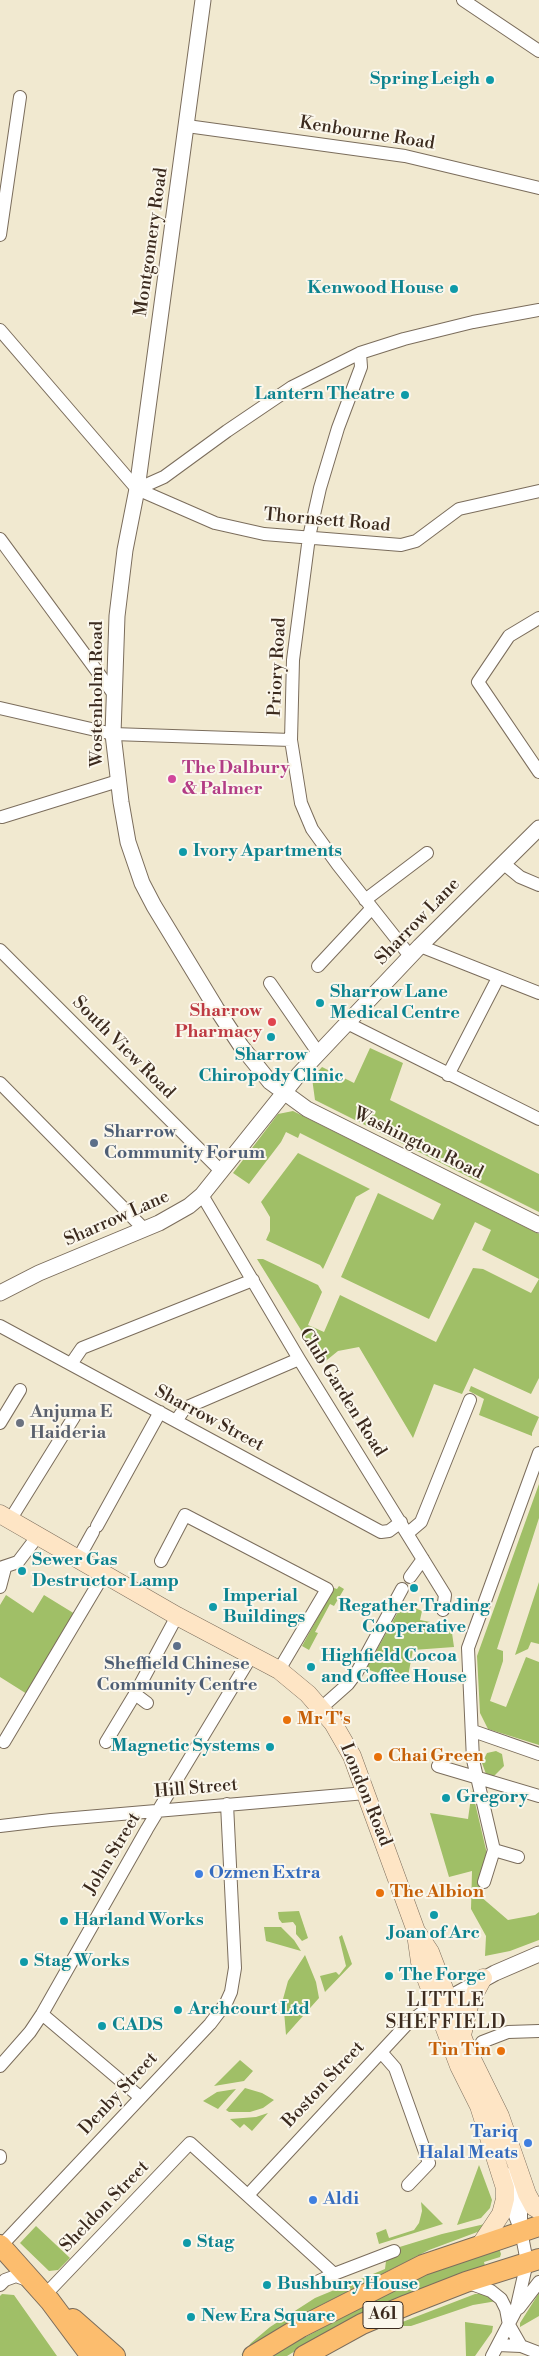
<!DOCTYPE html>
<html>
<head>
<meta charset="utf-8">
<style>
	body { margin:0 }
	canvas { display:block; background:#f1e9d0 }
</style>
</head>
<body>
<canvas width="539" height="2356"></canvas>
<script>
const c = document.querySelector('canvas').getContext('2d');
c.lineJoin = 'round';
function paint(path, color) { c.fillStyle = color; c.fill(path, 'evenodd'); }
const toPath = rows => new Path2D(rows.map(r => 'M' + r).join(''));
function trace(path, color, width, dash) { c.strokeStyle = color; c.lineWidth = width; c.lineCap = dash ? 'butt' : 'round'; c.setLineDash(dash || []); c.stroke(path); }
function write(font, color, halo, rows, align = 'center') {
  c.font = font + ' "Libre Bodoni",serif'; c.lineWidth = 4; c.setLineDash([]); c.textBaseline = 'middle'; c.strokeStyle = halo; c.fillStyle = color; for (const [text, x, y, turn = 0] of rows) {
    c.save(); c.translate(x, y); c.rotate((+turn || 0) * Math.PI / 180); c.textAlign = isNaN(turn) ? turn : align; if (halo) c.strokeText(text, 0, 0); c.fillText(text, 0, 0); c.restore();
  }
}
paint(toPath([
	[370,1048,403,1063,390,1100,539,1174,539,1212,315,1100,312,1078,322,1067,354,1083],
	[293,1111,539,1234,539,1378,531,1394,474,1368,462,1394,434,1384,413,1438,359,1347,338,1351,322,1364,257,1259,263,1259,318,1285,322,1292,308,1325,324,1332,340,1295,436,1342,473,1268,483,1269,531,1293,539,1279,482,1250,491,1230,475,1222,429,1319,341,1277,378,1193,433,1220,441,1204,300,1133,298,1138,286,1132,281,1142,249,1184,233,1173,278,1114],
	[298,1153,370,1189,356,1197,323,1269,320,1265,266,1240,270,1231,270,1217,261,1202],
	[471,1386,539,1417,532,1433,532,1436,479,1415,484,1399,469,1391],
	[539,1484,539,1518,497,1649,503,1651,503,1661,490,1701,506,1707,526,1657,539,1662,539,1745,488,1729,480,1713,477,1656],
	[539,1582,539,1644,531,1642,528,1649,515,1655],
	[339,1586,344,1589,334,1606,330,1604,315,1632,318,1633,309,1650,302,1646,334,1588,337,1589],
	[6,1595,33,1613,44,1595,75,1614,27,1694,0,1677,0,1605],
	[403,1603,422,1611,420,1620,446,1625,452,1633,454,1647,413,1650,408,1676,391,1677,366,1669],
	[496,1751,502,1754,504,1766,493,1777,486,1774,482,1763,487,1753],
	[472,1790,487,1854,480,1896,508,1920,535,1915,539,1912,539,1940,510,1951,485,1956,486,1936,471,1909,472,1871,449,1877,430,1813,468,1819],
	[299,1911,308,1938,302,1941,296,1934,296,1926,293,1922,282,1923,279,1919,278,1912],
	[264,1927,281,1927,294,1940,301,1951,266,1941],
	[342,1935,352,1964,325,1992,320,1976,336,1972,339,1975,346,1966,339,1937],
	[305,1955,316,1982,319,1998,286,2035,283,1999,288,1981],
	[240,2060,253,2071,244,2081,214,2086],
	[245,2088,262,2093,274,2100,263,2108,250,2112,229,2112,226,2110],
	[236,2089,218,2109,203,2101,217,2092],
	[268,2113,252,2131,244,2124,240,2128,230,2119,256,2117],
	[479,2165,492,2200,490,2208,481,2218,457,2225],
	[421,2202,443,2224,379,2244,376,2233,386,2229,389,2238,414,2230,419,2223,422,2211],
	[489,2223,480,2231,429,2250,321,2305,241,2355,251,2343,270,2327,315,2298,385,2269,386,2261,393,2249,442,2234],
	[36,2226,70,2258,58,2270,49,2271,20,2243],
	[499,2248,501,2254,500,2257,484,2262,485,2266,310,2342,287,2356,269,2356,424,2275],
	[539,2293,539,2316,520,2327,520,2323],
	[2,2294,14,2295,57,2356,0,2356,0,2296],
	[475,2294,483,2294,497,2301,473,2305,411,2326,392,2326],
	[465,2322,493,2326,492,2332,475,2356,466,2356]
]), '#a0bf67');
const minor = toPath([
	[463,0,539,51],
	[187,126,405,156,539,188],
	[0,235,20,97],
	[0,330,137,489,215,523,264,534,401,545,416,541,459,509,539,491],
	[360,353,361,367,338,428,320,488,309,537,293,660,291,740,301,803,312,829,338,865,410,956],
	[137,489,164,477,227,431,292,387,360,353,404,339,473,322,539,310],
	[0,539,113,693],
	[539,618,509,636,478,682,539,772],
	[0,708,113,734,291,740],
	[2,817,118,781],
	[503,863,520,877,539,885],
	[365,900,427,853],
	[420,946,539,993],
	[0,950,221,1171],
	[318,966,372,908],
	[270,983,319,1054],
	[347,1023,539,1119],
	[448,1075,498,978],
	[0,1083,144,1229],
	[202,1195,299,1359,445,1595,443,1610],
	[0,1326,381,1532,389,1531,401,1522],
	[71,1364,82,1348,253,1280],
	[176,1421,185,1408,299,1359],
	[0,1423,20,1390],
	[10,1520,74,1417],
	[97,1526,160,1412],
	[408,1533,421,1522,470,1400],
	[78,1559,93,1532],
	[161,1561,185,1515,327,1589,279,1670],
	[0,1568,18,1562,37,1537],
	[410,1577,423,1559],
	[0,1587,5,1568],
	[135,1694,147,1703],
	[321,1708,348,1684,357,1672,402,1589],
	[473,1731,539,1754],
	[4,1742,104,1574],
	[106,1742,135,1694,177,1616],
	[438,1766,539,1796],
	[0,1826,51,1820,366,1793],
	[494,1850,518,1857],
	[484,1882,494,1850,473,1760,468,1648,539,1453],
	[42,2014,140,2097],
	[482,2042,508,2032,539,2031],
	[381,2052,395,2068,429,2163,408,2185],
	[0,2066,30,2032,42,2014,147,1829,252,1655],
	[0,2156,0,2158],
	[513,2172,521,2209,521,2226],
	[248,2195,408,2023,435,2003],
	[1,2246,210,2024,226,2003,231,1992,235,1968,227,1804],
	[317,2282,334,2274],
	[466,2282,491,2291,501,2299,506,2309,509,2325,521,2346],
	[0,2285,5,2280,16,2276,30,2281],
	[45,2295,190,2143,334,2274,394,2251],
	[519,2308,539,2282],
	[498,2345,521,2346,539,2353],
	[492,2356,516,2310,527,2262,521,2231,506,2193]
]);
const tertiary = toPath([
	[203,0,137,489,125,550,117,616,113,734,121,802,128,842,142,883,154,906,216,1008,241,1046,270,1082,307,1109,539,1225],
	[0,1293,39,1273,159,1223,189,1206,202,1195,299,1074,420,946,539,828],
	[437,2003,457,1994,495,1973,539,1954]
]);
const secondary = toPath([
	[0,1514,177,1616,279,1670,308,1694,333,1723,352,1756,416,1931,430,1952,467,2049,500,2116,527,2194,534,2207,539,2210],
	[416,1934,420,1962,459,2066,479,2106,505,2188,505,2199,501,2214,481,2244],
	[462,2035,470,2002,483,1978]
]);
const trunk = toPath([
	[0,2245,50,2301,91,2356],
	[73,2319,115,2356],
	[253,2356,301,2327,423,2265,539,2226],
	[304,2356,362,2324,407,2305,466,2282,539,2259]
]);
trace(minor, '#7b6d5c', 14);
trace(tertiary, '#7b6d5c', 17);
trace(secondary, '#7b6d5c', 19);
trace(trunk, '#7b6d5c', 22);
trace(minor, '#fff', 12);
trace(tertiary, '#fff', 15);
trace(secondary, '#fee5c5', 18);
trace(trunk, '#fcbd6e', 20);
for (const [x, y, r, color] of [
	[490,80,5,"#0f9aa8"],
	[454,289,5,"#0f9aa8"],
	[405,395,5,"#0f9aa8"],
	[172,779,5,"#d1479c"],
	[183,852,5,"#0f9aa8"],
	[320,1003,5,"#0f9aa8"],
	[272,1022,5,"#e0444e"],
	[271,1037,5,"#0f9aa8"],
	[94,1143,5,"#5c6f8a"],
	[20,1423,5,"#6b7280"],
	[22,1571,5,"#0f9aa8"],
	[414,1588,5,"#0f9aa8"],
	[213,1607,5,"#0f9aa8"],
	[177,1646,5,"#5c6f8a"],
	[311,1667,5,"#0f9aa8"],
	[287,1720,5,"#e8710a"],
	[270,1747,5,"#0f9aa8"],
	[378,1757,5,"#e8710a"],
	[446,1798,5,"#0f9aa8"],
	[199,1874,5,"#3f7fe0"],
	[380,1893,5,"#e8710a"],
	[434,1915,5,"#0f9aa8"],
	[64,1921,5,"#0f9aa8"],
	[24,1962,5,"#0f9aa8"],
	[389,1976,5,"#0f9aa8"],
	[178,2010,5,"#0f9aa8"],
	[102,2026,5,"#0f9aa8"],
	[501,2051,5,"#e8710a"],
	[528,2143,5,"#3f7fe0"],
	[313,2200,5,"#3f7fe0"],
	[187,2243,5,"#0f9aa8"],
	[267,2285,5,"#0f9aa8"],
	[191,2317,5,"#0f9aa8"]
]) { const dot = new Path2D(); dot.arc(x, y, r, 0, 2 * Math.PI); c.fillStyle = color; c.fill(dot); trace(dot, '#fbf7ec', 2); }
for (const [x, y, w] of [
	[383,2315,40]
]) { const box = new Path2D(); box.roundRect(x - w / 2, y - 13.5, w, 27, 4); c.fillStyle = '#fbf7ec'; c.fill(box); trace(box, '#3b2a1e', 1); }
write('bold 16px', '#3b2a1e', null, [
	["A61",383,2315]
]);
write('bold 18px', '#0d838f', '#fbf7ec', [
	["Spring Leigh",480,80,"right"],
	["Kenwood House",444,289,"right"],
	["Lantern Theatre",395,395,"right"],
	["Ivory Apartments",193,852],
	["Sharrow Lane",330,993],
	["Medical Centre",330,1014],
	["Sharrow",271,1056,"center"],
	["Chiropody Clinic",271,1077,"center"],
	["Sewer Gas",32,1561],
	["Destructor Lamp",32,1582],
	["Imperial",223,1597],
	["Buildings",223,1618],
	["Regather Trading",414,1607,"center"],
	["Cooperative",414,1628,"center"],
	["Highfield Cocoa",321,1657],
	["and Coffee House",321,1678],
	["Magnetic Systems",260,1747,"right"],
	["Gregory",456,1798],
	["Harland Works",74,1921],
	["Joan of Arc",434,1934,"center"],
	["Stag Works",34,1962],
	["The Forge",399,1976],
	["Archcourt Ltd",188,2010],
	["CADS",112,2026],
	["Stag",197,2243],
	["Bushbury House",277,2285],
	["New Era Square",201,2317]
], 'left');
write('18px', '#3b2a1e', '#fbf7ec', [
	["Kenbourne Road",367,134,9],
	["Montgomery Road",152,242,-82],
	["Thornsett Road",327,521,5],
	["Priory Road",278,667,-87],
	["Wostenholm Road",98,694,-90],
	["Sharrow Lane",418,922,-46],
	["South View Road",123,1048,45],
	["Washington Road",418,1144,26],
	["Sharrow Lane",117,1219,-24],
	["Club Garden Road",342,1393,58],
	["Sharrow Street",209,1419,28],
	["Hill Street",196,1789,-5],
	["London Road",365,1795,68],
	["John Street",113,1854,-59],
	["Boston Street",324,2085,-47],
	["Denby Street",119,2094,-47],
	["Sheldon Street",105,2207,-46]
]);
write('bold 18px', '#b23c85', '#fbf7ec', [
	["The Dalbury",182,769],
	["& Palmer",182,790]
], 'left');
write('bold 18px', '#be3a42', '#fbf7ec', [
	["Sharrow",262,1012],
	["Pharmacy",262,1033]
], 'right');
write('bold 18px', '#4e5e75', '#fbf7ec', [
	["Sharrow",104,1133],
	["Community Forum",104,1154],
	["Sheffield Chinese",177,1665,"center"],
	["Community Centre",177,1686,"center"]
], 'left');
write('bold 18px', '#5b616d', '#fbf7ec', [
	["Anjuma E",30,1413],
	["Haideria",30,1434]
], 'left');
write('bold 18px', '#c56008', '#fbf7ec', [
	["Mr T's",297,1720],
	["Chai Green",388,1757],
	["The Albion",390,1893],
	["Tin Tin",491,2051,"right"]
], 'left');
write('bold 18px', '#366cbe', '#fbf7ec', [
	["Ozmen Extra",209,1874],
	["Tariq",518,2133,"right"],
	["Halal Meats",518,2154,"right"],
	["Aldi",323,2200]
], 'left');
c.letterSpacing = '1px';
write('19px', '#3b2a1e', '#fbf7ec', [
	["LITTLE",446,2001],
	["SHEFFIELD",446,2023]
]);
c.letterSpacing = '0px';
</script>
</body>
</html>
